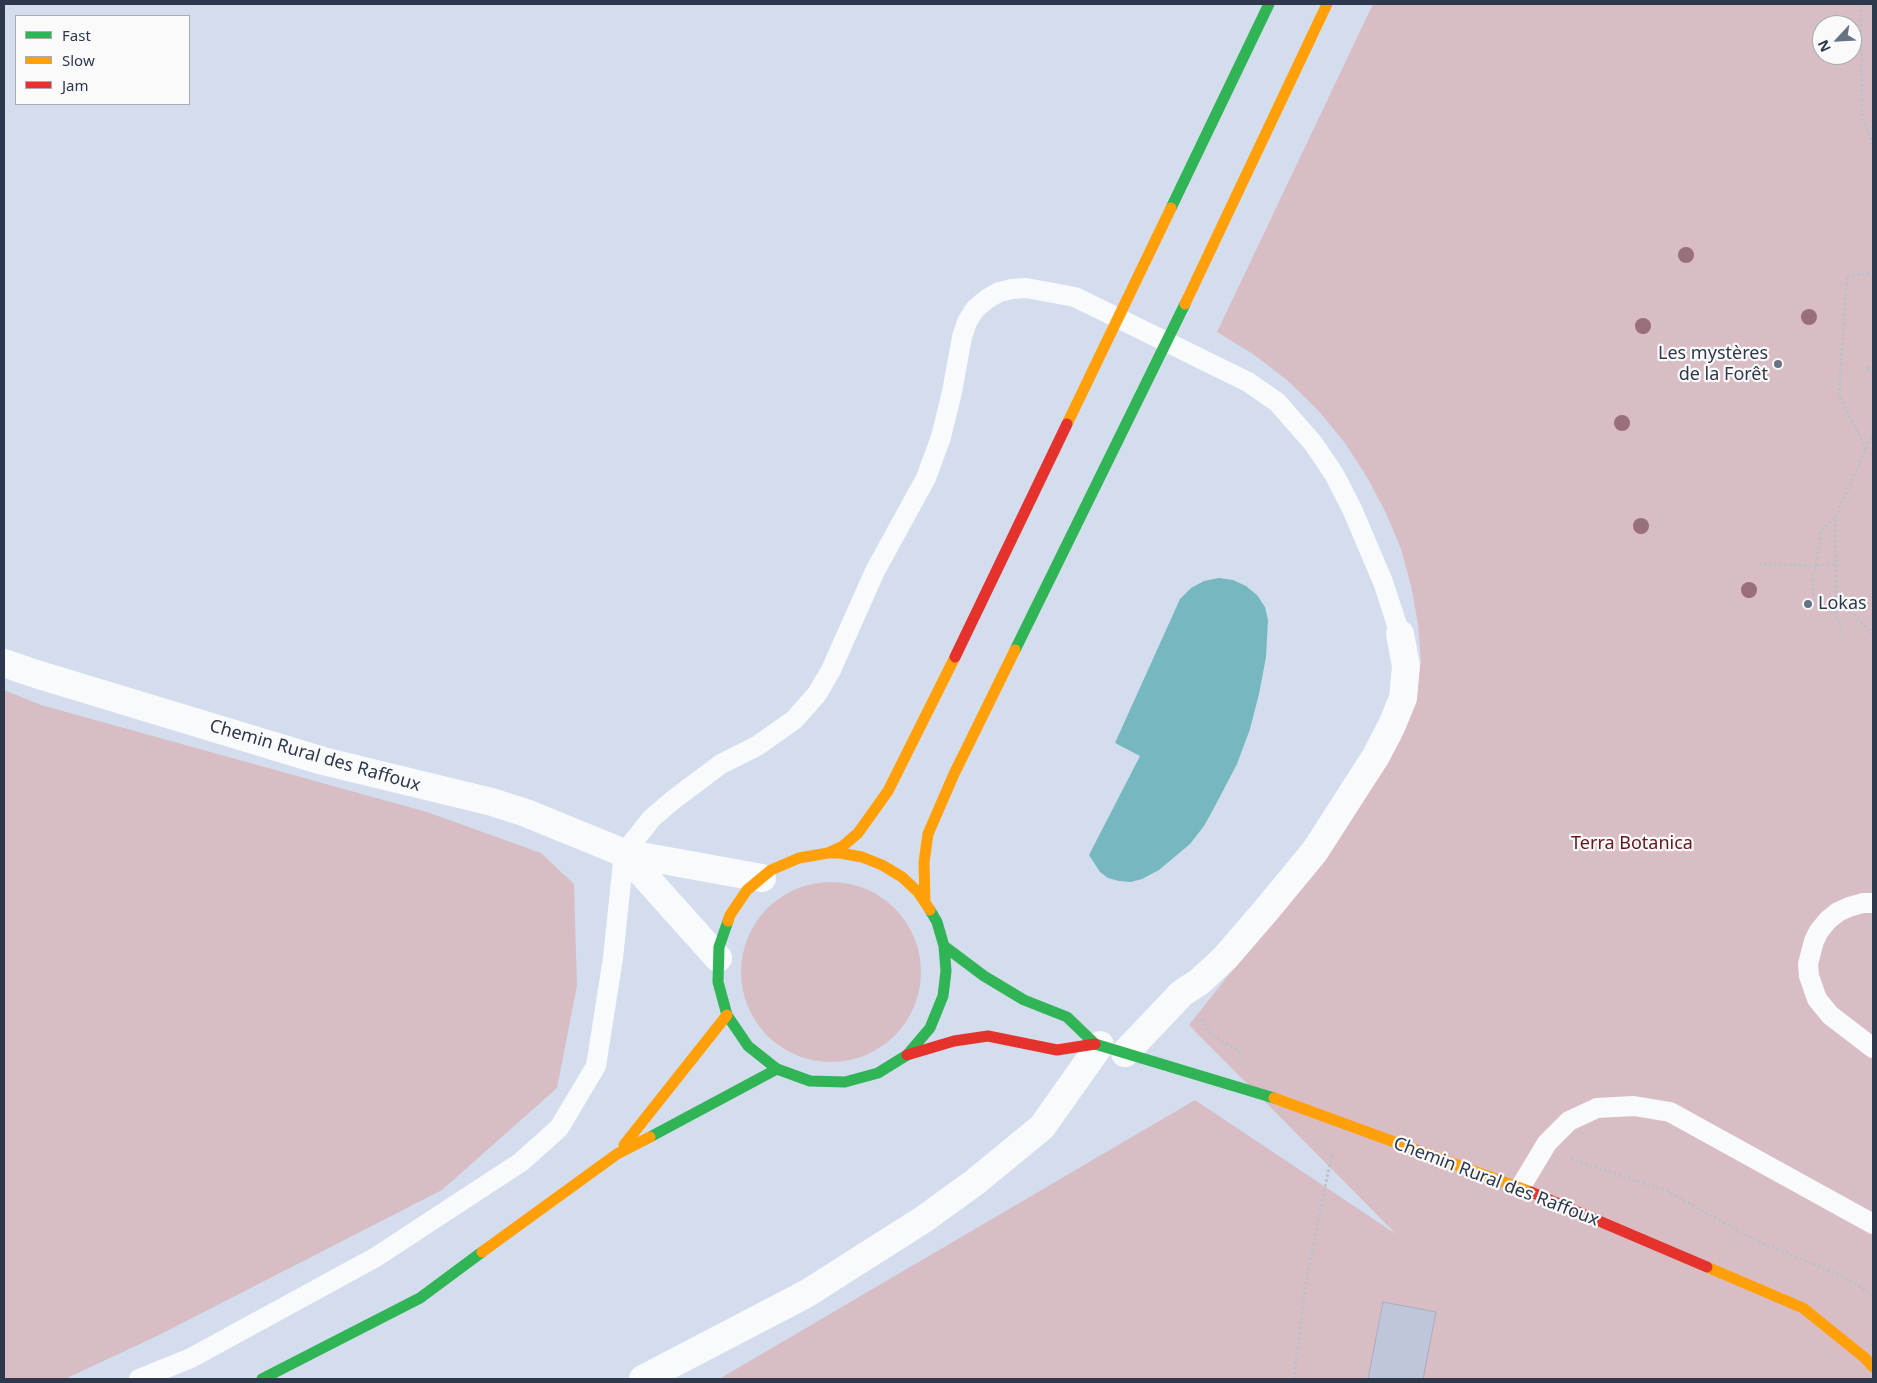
<!DOCTYPE html>
<html>
<head>
<meta charset="utf-8">
<style>
	body { margin:0 }
	#map { position:relative; width:1877px; height:1383px; overflow:hidden; background:#d4ddee; font-family:"Noto Sans",sans-serif }
	canvas { display:block }
	.frame { position:absolute; inset:0; border:5px solid #2d384c; pointer-events:none }
	.legend { position:absolute; left:15px; top:15px; width:175px; height:90px; box-sizing:border-box; background:#fafafa; border:1px solid #a8acb4; margin:0; padding:6px 9px; list-style:none; font-size:15px; color:#2d384c }
	.legend li { display:flex; align-items:center; gap:10px; height:25px }
	.legend b { width:25px; border:1px solid #a8acb4 }
	.north { position:absolute; left:1812px; top:15px; width:50px; height:50px; box-sizing:border-box; background:#fafafa; border:1px solid #a8acb4; border-radius:50%; rotate:245deg; font-size:14px; font-weight:700; line-height:20px; text-align:center; color:#2d384c }
	.north::after { content:''; display:block; margin:auto; width:18px; height:22px; background:#677285; clip-path:polygon(50% 0,100% 100%,50% 72%,0 100%) }
</style>
</head>
<body>
<div id="map">
<canvas width="1877" height="1383"></canvas>
<div class="frame"></div>
<ul class="legend">
<li><b style="height:6px;background:#30b455"></b>Fast</li>
<li><b style="height:6px;background:#ff9f0a"></b>Slow</li>
<li><b style="height:6px;background:#e5322d"></b>Jam</li>
</ul>
<div class="north">N</div>
</div>
<script>
const c = document.querySelector('canvas').getContext('2d');
c.lineJoin = 'round';
function paint(path, color) { c.fillStyle = color; c.fill(path, 'evenodd'); }
const toPath = rows => new Path2D(rows.map(r => 'M' + r).join(''));
function trace(path, color, width, dash) { c.strokeStyle = color; c.lineWidth = width; c.lineCap = dash ? 'butt' : 'round'; c.setLineDash(dash || []); c.stroke(path); }
function write(font, color, halo, rows, align = 'center') {
  c.font = font + ' "Noto Sans",sans-serif'; c.lineWidth = 4.5; c.setLineDash([]); c.textBaseline = 'middle'; c.strokeStyle = halo; c.fillStyle = color; for (const [text, x, y, turn = 0] of rows) {
    c.save(); c.translate(x, y); c.rotate((+turn || 0) * Math.PI / 180); c.textAlign = isNaN(turn) ? turn : align; if (halo) c.strokeText(text, 0, 0); c.fillText(text, 0, 0); c.restore();
  }
}
paint(toPath([
	[1373,4,1873,4,1873,1379,719,1379,1195,1100,1396,1234,1189,1025,1331,846,1401,739,1421,662,1418,624,1411,586,1401,549,1386,513,1368,479,1345,443,1318,410,1287,380,1253,354,1217,332],
	[1822,25,1852,25,1852,55,1822,55],
	[4,690,41,705,427,812,541,853,574,884,577,986,557,1088,442,1190,157,1336,65,1379,4,1379],
	'741 972a90 90 0 1 1 180 0a90 90 0 1 1-180 0Z'
]), '#d8bec4');
paint(toPath([
	[1219,578,1233,580,1246,586,1257,595,1265,607,1268,620,1266,657,1259,694,1250,729,1237,764,1215,806,1204,826,1190,844,1159,870,1142,879,1131,882,1119,881,1108,878,1100,872,1089,855,1140,756,1115,743,1180,599,1191,588,1204,581]
]), '#77b7c0');
const building = toPath([
	[1383,1302,1436,1312,1423,1379,1368,1379,1383,1302]
]);
paint(building, '#c0c6d9');
trace(building, '#a8adbe', 1);
trace(toPath([
	[1861,4,1862,115,1873,144],
	[1687,253,1688,256,1684,256,1684,253,1687,253],
	[1807,315,1810,315,1810,318,1807,318,1807,315],
	[1643,324,1645,326,1643,328,1641,326,1643,324],
	[1868,367,1869,368,1868,371,1865,369,1868,367],
	[1622,422,1623,423,1622,426,1619,424,1622,422],
	[1866,449,1839,395,1847,276,1873,273],
	[1640,524,1643,526,1641,528,1638,527,1640,524],
	[1759,564,1816,566,1813,577,1814,606,1836,612,1835,518,1873,433],
	[1834,564,1816,566,1821,530,1835,518],
	[1749,588,1751,589,1749,592,1747,590,1749,588],
	[1836,597,1873,634],
	[1836,612,1842,633],
	[1202,1019,1211,1034,1242,1053],
	[1571,1159,1667,1191,1753,1239,1840,1275,1873,1295],
	[1294,1379,1306,1282,1332,1153]
]), '#bcc0c7', 3, [2.5, 2.5]);
trace(toPath([
	[1873,903,1863,903,1849,907,1838,912,1828,920,1819,931,1814,941,1808,964,1809,976,1817,999,1830,1015,1873,1048],
	[1520,1188,1547,1143,1569,1121,1597,1108,1634,1106,1670,1112,1873,1224],
	[139,1379,191,1358,376,1257,521,1162,559,1128,596,1066,613,958,624,853,652,818,673,800,721,764,757,746,794,720,817,694,831,670,875,571,926,478,941,437,952,392,962,337,967,322,975,309,987,299,999,292,1012,289,1026,288,1075,297,1248,382,1277,402,1313,443,1334,474,1352,509,1383,582,1400,634]
]), '#f9fafc', 20);
trace(toPath([
	[4,663,36,674,323,761,492,802,526,813,624,853,762,878],
	[624,853,718,958],
	[1125,1053,1182,993,1199,982,1225,958,1268,908,1315,851,1376,756,1392,725,1403,698,1406,666,1400,634],
	[643,1379,806,1294,924,1219,975,1182,1042,1127,1100,1045]
]), '#f9fafc', 28);
trace(toPath([
	[1171,208,1269,4],
	[1015,650,1185,304],
	[728,921,719,947,718,982,727,1015,748,1046,777,1069],
	[944,946,984,976,1024,1000,1067,1017,1095,1044,1274,1098],
	[650,1137,777,1069,810,1081,845,1082,878,1073,907,1055,930,1028,943,996,946,971,944,946,937,922,930,910],
	[262,1379,420,1298,482,1252]
]), '#30b455', 11);
trace(toPath([
	[1185,304,1327,4],
	[1067,424,1171,208],
	[828,853,843,846,858,833,888,791,955,657],
	[925,901,924,862,928,834,954,774,1015,650],
	[728,921,730,915,747,890,771,870,799,858,828,853,840,853,862,857,882,865,902,877,918,892,930,910],
	[1274,1098,1531,1192],
	[624,1145,727,1015],
	[482,1252,617,1154,650,1137],
	[1707,1267,1803,1308,1865,1358,1873,1367]
]), '#ff9f0a', 11);
trace(toPath([
	[955,657,1067,424],
	[907,1055,954,1041,988,1036,1057,1050,1095,1044],
	[1531,1192,1707,1267]
]), '#e5322d', 11);
c.fillStyle = '#986f7a';
for (const [x, y] of [
	[1686,255],
	[1809,317],
	[1643,326],
	[1622,423],
	[1641,526],
	[1749,590]
]) { c.beginPath(); c.arc(x, y, 8, 0, 2 * Math.PI); c.fill(); }
for (const [x, y, r, color] of [
	[1778,364,5,"#677285"],
	[1808,604,5,"#677285"]
]) { const dot = new Path2D(); dot.arc(x, y, r, 0, 2 * Math.PI); c.fillStyle = color; c.fill(dot); trace(dot, '#fafafa', 2); }
write('18px', '#2d384c', '#fafafa', [
	["Les mystères",1768,354],
	["de la Forêt",1768,375],
	["Lokas",1818,604,"left"]
], 'right');
write('18px', '#2d384c', '#fafafa', [
	["Chemin Rural des Raffoux",315,756,16],
	["Chemin Rural des Raffoux",1496,1182,21]
]);
write('18px', '#66151b', '#fafafa', [
	["Terra Botanica",1632,844]
]);
</script>
</body>
</html>
